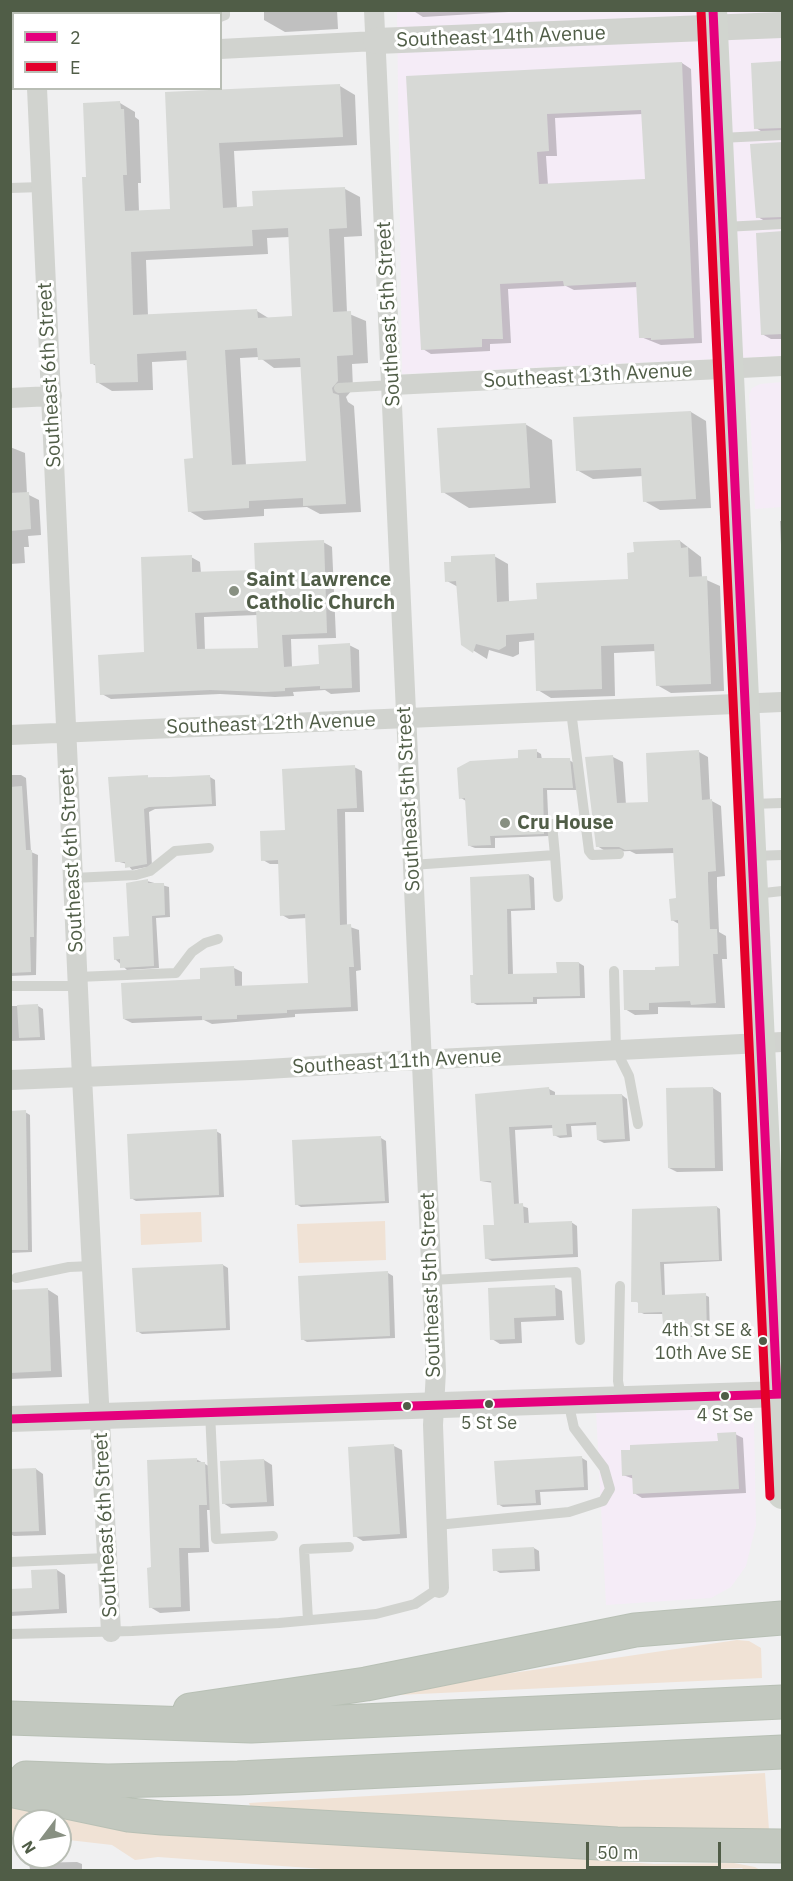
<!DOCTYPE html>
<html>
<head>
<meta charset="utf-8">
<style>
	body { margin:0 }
	#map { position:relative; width:793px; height:1881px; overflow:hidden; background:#f0f0f1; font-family:"IBM Plex Sans",sans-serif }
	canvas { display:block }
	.frame { position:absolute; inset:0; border:12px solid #505d47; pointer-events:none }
	.legend { position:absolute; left:12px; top:12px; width:210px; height:78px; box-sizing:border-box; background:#fff; border:2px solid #b9beb5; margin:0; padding:8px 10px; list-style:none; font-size:18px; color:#505d47 }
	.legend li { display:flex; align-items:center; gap:12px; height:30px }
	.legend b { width:30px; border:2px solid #b9beb5 }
	.north { position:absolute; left:12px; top:1809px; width:60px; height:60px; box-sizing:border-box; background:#fff; border:2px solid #b9beb5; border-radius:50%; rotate:238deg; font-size:16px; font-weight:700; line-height:24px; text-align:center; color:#505d47 }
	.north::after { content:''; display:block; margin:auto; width:21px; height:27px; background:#889082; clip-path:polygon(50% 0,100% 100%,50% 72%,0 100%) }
	.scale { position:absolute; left:586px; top:1842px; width:135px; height:27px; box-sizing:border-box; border:3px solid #505d47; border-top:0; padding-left:8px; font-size:18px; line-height:21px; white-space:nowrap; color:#505d47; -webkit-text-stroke:4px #fff; paint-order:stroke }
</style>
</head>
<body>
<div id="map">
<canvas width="793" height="1881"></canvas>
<div class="frame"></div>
<ul class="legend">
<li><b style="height:8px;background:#e5007d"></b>2</li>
<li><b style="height:8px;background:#e4002b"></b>E</li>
</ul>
<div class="north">N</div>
<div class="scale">50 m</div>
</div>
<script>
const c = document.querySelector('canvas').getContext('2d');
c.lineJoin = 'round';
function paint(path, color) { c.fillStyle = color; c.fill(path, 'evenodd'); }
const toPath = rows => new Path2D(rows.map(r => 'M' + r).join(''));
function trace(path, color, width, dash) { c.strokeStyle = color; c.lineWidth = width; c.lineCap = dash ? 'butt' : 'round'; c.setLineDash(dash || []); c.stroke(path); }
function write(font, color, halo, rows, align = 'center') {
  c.font = font + ' "IBM Plex Sans",sans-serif'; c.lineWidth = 6; c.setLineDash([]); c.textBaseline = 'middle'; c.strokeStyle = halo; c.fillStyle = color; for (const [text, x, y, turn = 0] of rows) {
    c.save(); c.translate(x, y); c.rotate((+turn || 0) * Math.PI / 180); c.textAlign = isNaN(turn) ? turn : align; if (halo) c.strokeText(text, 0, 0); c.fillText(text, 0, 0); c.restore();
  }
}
paint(toPath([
	[397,11,782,11,782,356,402,374],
	[782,382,782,507,755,509,749,395,752,388,760,384],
	[742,1408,754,1421,756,1525,746,1566,731,1587,711,1598,606,1605,596,1410]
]), '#f5ecf7');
paint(toPath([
	[201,1212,202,1242,141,1245,140,1214],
	[385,1221,386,1260,299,1263,297,1224],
	[737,1640,749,1641,761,1648,762,1678,398,1695,465,1680],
	[765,1773,769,1830,708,1834,251,1808,249,1803],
	[11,1805,491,1853,654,1864,734,1863,755,1867,760,1870,744,1870,742,1868,682,1870,337,1870,158,1857,135,1860,112,1845,60,1839,60,1821,24,1821,24,1837,11,1836]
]), '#f0e2d5');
paint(toPath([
	[80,10,206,10,206,14,81,14],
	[264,10,337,10,338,29,285,32,264,20],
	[412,10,543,10,423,17],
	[782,62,782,132,764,133,756,128],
	[682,63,691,69,702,343,661,345,641,337,638,287,574,290,566,286,508,289,511,343,490,344,490,351,431,354,423,349,408,77],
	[643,114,646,180,548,185,546,156,557,156,555,118],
	[340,86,355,95,357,145,234,151,237,208,254,208,345,189,360,197,362,236,344,237,347,313,366,321,368,363,352,364,353,389,346,397,348,402,354,406,361,512,320,514,307,507,264,509,264,516,204,520,189,511,194,460,188,360,152,362,153,390,112,391,97,382,96,366,91,363,88,178,120,103,135,112,135,117,139,120,141,183,138,183,139,212,172,211,166,94],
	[290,237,294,318,270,319,257,311,148,316,146,260,268,254,267,238],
	[259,357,274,368,302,367,307,463,246,466,240,358],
	[782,144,782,221,765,221,756,216],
	[782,233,782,339,771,339,762,334],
	[691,412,706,421,711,508,660,510,644,501,643,476,593,479,577,470],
	[525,424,552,440,556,503,469,508,443,492],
	[10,447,25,453,27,494,39,500,41,535,28,536,29,547,24,547,25,563,10,564],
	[780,521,782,521,782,569],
	[680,541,701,557,702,578,720,586,724,691,671,693,657,685,656,651,614,653,615,696,551,698,538,690,536,640,519,642,519,654,513,657,489,650,487,659,463,644,458,587,447,581,494,556,508,564,509,602,538,600,629,581],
	[323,542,332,547,336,638,291,639,292,668,320,666,349,645,359,650,360,692,331,694,325,690,293,692,294,696,275,697,220,694,111,699,102,694,146,653,191,557,200,562,201,573,256,571],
	[258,615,259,649,205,651,204,617],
	[536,751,541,754,542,760,569,760,574,763,578,790,547,790,549,836,495,838,495,848,475,848,470,846,466,801,461,798],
	[699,752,708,757,710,800,721,806,725,876,717,877,717,886,719,932,726,936,727,959,722,959,725,1008,658,1007,658,1014,635,1015,625,1009,657,972,681,967,679,924,672,920,678,900,675,853,636,854,630,851,607,852,597,846,613,757,623,762,626,805,650,804],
	[354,767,362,771,364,812,345,812,347,926,359,930,361,970,356,971,358,1011,295,1014,295,1017,212,1024,204,1020,132,1023,124,1019,234,968,242,972,242,987,310,984,307,918,289,919,282,915,279,864,270,864,263,860,286,831],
	[10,775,21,775,26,778,31,852,38,855,36,975,10,976],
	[210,777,215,780,216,806,155,809,149,812,152,866,132,870,127,864,116,861,110,778],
	[529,875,534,878,535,910,511,911,513,975,558,974,579,963,584,966,585,998,537,999,537,1004,477,1005,472,1002,475,976,472,878],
	[147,881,169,887,170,917,156,918,159,968,127,970,115,959,131,937],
	[10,1006,38,1006,43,1009,45,1040,10,1041],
	[713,1088,721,1093,723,1171,677,1172,669,1168],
	[549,1089,555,1092,555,1096,622,1095,627,1099,630,1141,604,1143,598,1140,597,1125,571,1126,572,1137,560,1138,554,1135,554,1128,515,1130,519,1205,528,1208,529,1224,571,1222,577,1226,578,1257,492,1261,486,1258,495,1226,493,1183,481,1181,476,1095],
	[10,1112,25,1112,30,1115,32,1252,10,1253],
	[216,1131,221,1134,224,1197,136,1201,131,1198],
	[381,1138,386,1141,389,1203,301,1207,296,1204],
	[717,1207,720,1209,722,1261,664,1264,665,1296,705,1295,709,1297,710,1336,669,1338,665,1335,664,1314,644,1314,640,1312,640,1303,633,1301,633,1211],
	[223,1265,228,1268,230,1330,142,1334,137,1331],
	[388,1273,393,1276,395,1338,307,1342,302,1339],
	[554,1287,562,1291,564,1320,521,1322,522,1343,500,1344,492,1339,489,1290],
	[47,1289,58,1296,62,1377,10,1379,10,1291],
	[735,1434,743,1438,746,1493,642,1498,634,1493,634,1479,623,1475,719,1442],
	[394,1446,402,1450,407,1538,363,1541,355,1536],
	[582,1458,587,1461,588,1490,540,1492,541,1505,503,1507,498,1504],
	[196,1459,214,1469,216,1510,207,1510,209,1552,188,1553,190,1611,160,1613,150,1607,153,1569],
	[264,1460,272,1465,274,1506,231,1508,223,1503],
	[36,1469,43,1474,46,1535,14,1536,10,1534,10,1470],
	[534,1548,539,1551,540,1571,500,1573,495,1570],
	[57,1570,65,1575,67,1613,10,1616,10,1590,33,1589,33,1571],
	[77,1862,82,1864,82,1870,30,1870,29,1863]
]), '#0003');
paint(toPath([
	[783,61,783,128,754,129,751,63],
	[682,62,694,338,651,340,651,338,639,338,636,282,564,286,563,281,500,284,503,339,482,339,482,347,421,350,406,76],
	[641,110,645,179,539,184,537,152,549,151,547,114],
	[340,84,343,137,219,143,223,208,253,206,252,191,345,187,347,228,329,229,333,312,351,311,353,355,337,356,338,381,332,388,333,393,339,395,346,504,303,506,303,498,249,501,249,508,188,512,184,459,193,458,186,351,137,354,138,382,96,383,95,364,90,364,82,177,86,177,83,103,120,101,121,109,124,109,127,175,123,175,125,211,170,209,165,92],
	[288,228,292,316,258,318,257,309,133,315,131,252,253,246,252,230],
	[257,348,258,360,300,358,306,461,232,465,225,350],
	[783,142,783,217,756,218,750,144],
	[783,231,783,334,761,335,756,233],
	[691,411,696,499,643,502,641,468,576,471,573,417],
	[526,423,530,488,441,493,437,428],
	[29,492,31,529,10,531,10,493],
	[324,540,327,633,282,635,284,667,319,664,318,645,350,643,352,688,320,689,320,686,285,688,285,691,265,692,210,690,100,695,98,655,144,652,141,557,192,555,192,572,255,570,254,543],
	[256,610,258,648,197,649,195,613],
	[680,540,681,548,688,547,689,577,707,576,711,684,656,686,654,644,601,646,602,689,536,691,534,633,506,635,506,646,499,650,476,644,473,653,461,645,456,581,445,582,444,562,451,562,451,556,495,554,497,602,537,599,536,583,628,579,627,553,634,552,633,542],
	[537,749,537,758,570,758,573,788,543,788,544,834,490,836,491,845,468,846,465,798,459,799,457,768,470,761,518,758,518,750],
	[699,750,702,800,712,799,716,871,708,872,708,880,710,929,717,929,718,954,713,954,716,1003,691,1005,690,1001,649,1003,649,1010,624,1010,623,970,655,970,655,967,679,966,678,920,671,921,669,899,676,898,673,848,625,850,619,847,596,847,585,757,613,755,617,803,648,802,646,753],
	[355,765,357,808,337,809,340,925,351,924,354,967,349,967,351,1007,287,1010,287,1013,237,1015,237,1019,202,1020,202,1016,123,1019,121,983,200,979,200,968,234,966,235,986,308,983,305,914,280,916,278,860,261,861,260,831,285,830,282,769],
	[148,775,148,778,210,775,212,804,149,807,144,809,147,864,125,868,125,862,115,862,108,777],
	[22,786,26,850,32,850,34,937,30,937,31,972,10,973,10,787],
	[529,874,531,908,507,909,508,974,557,973,556,962,579,962,580,996,533,997,533,1002,471,1003,470,975,473,975,470,877],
	[148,879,148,883,164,883,165,915,152,916,154,966,120,968,120,959,114,960,113,937,129,936,126,883],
	[38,1004,40,1037,19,1038,17,1005],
	[549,1087,550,1095,622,1094,625,1139,597,1140,596,1122,566,1124,567,1135,553,1136,552,1125,509,1127,514,1204,523,1203,524,1223,572,1221,573,1254,485,1259,483,1225,494,1225,491,1181,480,1181,475,1094],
	[713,1087,715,1168,668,1168,666,1088],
	[26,1110,28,1250,10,1250,10,1111],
	[217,1129,219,1195,130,1199,127,1134],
	[381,1136,385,1201,295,1205,292,1140],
	[717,1206,719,1260,660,1262,662,1295,706,1293,707,1335,664,1336,662,1312,638,1313,638,1302,631,1302,632,1209],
	[223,1264,226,1328,136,1332,132,1268],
	[388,1271,390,1336,301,1340,298,1276],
	[555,1285,556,1316,514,1318,515,1339,490,1340,488,1288],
	[48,1288,51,1371,10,1373,10,1290],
	[736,1432,739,1489,633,1494,632,1475,622,1476,621,1450,630,1450,630,1445,718,1441,717,1433],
	[394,1444,400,1534,353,1537,348,1447],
	[582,1456,584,1487,535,1490,536,1503,497,1505,494,1461],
	[197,1458,197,1462,205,1462,207,1505,199,1505,200,1548,179,1548,181,1607,149,1608,147,1568,151,1567,147,1460],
	[264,1459,267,1502,222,1504,220,1461],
	[36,1468,39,1531,10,1532,10,1469],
	[534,1547,535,1569,493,1571,492,1549],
	[57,1569,59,1609,10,1612,10,1589,32,1588,31,1570]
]), '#d7d9d6');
const motorway = toPath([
	[190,1710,366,1684,635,1630,782,1618],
	[10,1718,251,1726,782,1702],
	[26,1778,108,1781,238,1778,782,1752],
	[10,1790,129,1815,162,1818,617,1844,782,1846]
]);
trace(motorway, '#b8c0b5', 35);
trace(toPath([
	[220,17,225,15,225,10],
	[720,138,782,135],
	[10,188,42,187],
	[724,227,782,224],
	[339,388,393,385],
	[571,711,589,851,592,855,619,854],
	[751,804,782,803],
	[552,824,555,855],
	[753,856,782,855],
	[412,865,555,855,558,897],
	[73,878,136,875,150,871,175,851,209,848],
	[755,894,782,891],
	[614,971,616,1050,629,1076,638,1124],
	[77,977,176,973,192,952,205,943,218,939],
	[10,986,78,986],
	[16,1278,69,1267,92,1266],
	[432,1280,576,1272,580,1340],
	[620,1286,618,1381,621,1397],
	[210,1412,216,1539,273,1536],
	[437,1525,569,1512,603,1501,610,1489,604,1468,574,1428,568,1401],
	[10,1562,107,1558],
	[308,1620,304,1549,349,1547],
	[10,1634,132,1631,279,1623,376,1614,415,1604,439,1588]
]), '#d1d3cf', 10);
trace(toPath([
	[34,10,34,14],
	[374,10,436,1371,433,1425,439,1588],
	[220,49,376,41],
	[10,59,14,59],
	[37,88,82,1077,111,1632],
	[393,385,782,366],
	[10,398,52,396],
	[10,735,782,702],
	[10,1080,251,1070,397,1061,782,1042]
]), '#d1d3cf', 20);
trace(toPath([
	[376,41,782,25],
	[10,1419,782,1394]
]), '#d1d3cf', 26);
trace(toPath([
	[713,10,782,1495]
]), '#d1d5cf', 28);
trace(motorway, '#c2c8bf', 33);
trace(toPath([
	[713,10,777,1394],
	[10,1419,782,1394]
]), '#e5007d', 9);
trace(toPath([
	[701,11,770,1496]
]), '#e4002b', 9);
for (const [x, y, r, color] of [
	[234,591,6,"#889082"],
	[505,823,6,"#889082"],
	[763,1341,5,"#505d47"],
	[725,1396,5,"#505d47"],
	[489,1404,5,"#505d47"],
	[407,1406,5,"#505d47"]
]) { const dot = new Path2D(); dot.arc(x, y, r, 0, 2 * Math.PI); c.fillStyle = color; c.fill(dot); trace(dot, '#fff', 2); }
write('18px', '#505d47', '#fff', [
	["4th St SE &",752,1331,"right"],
	["10th Ave SE",752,1354,"right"],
	["4 St Se",725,1416],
	["5 St Se",489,1424]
]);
write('20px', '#505d47', '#fff', [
	["Southeast 14th Avenue",501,37,-2],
	["Southeast 5th Street",389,314,-93],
	["Southeast 6th Street",50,375,-93],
	["Southeast 13th Avenue",588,376,-3],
	["Southeast 12th Avenue",271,724,-2],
	["Southeast 5th Street",409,799,-93],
	["Southeast 6th Street",72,860,-93],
	["Southeast 11th Avenue",397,1062,-3],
	["Southeast 5th Street",431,1285,-92],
	["Southeast 6th Street",106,1525,-93]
]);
write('bold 20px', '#505d47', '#fff', [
	["Saint Lawrence",246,580],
	["Catholic Church",246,603],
	["Cru House",517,823]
], 'left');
</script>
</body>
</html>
